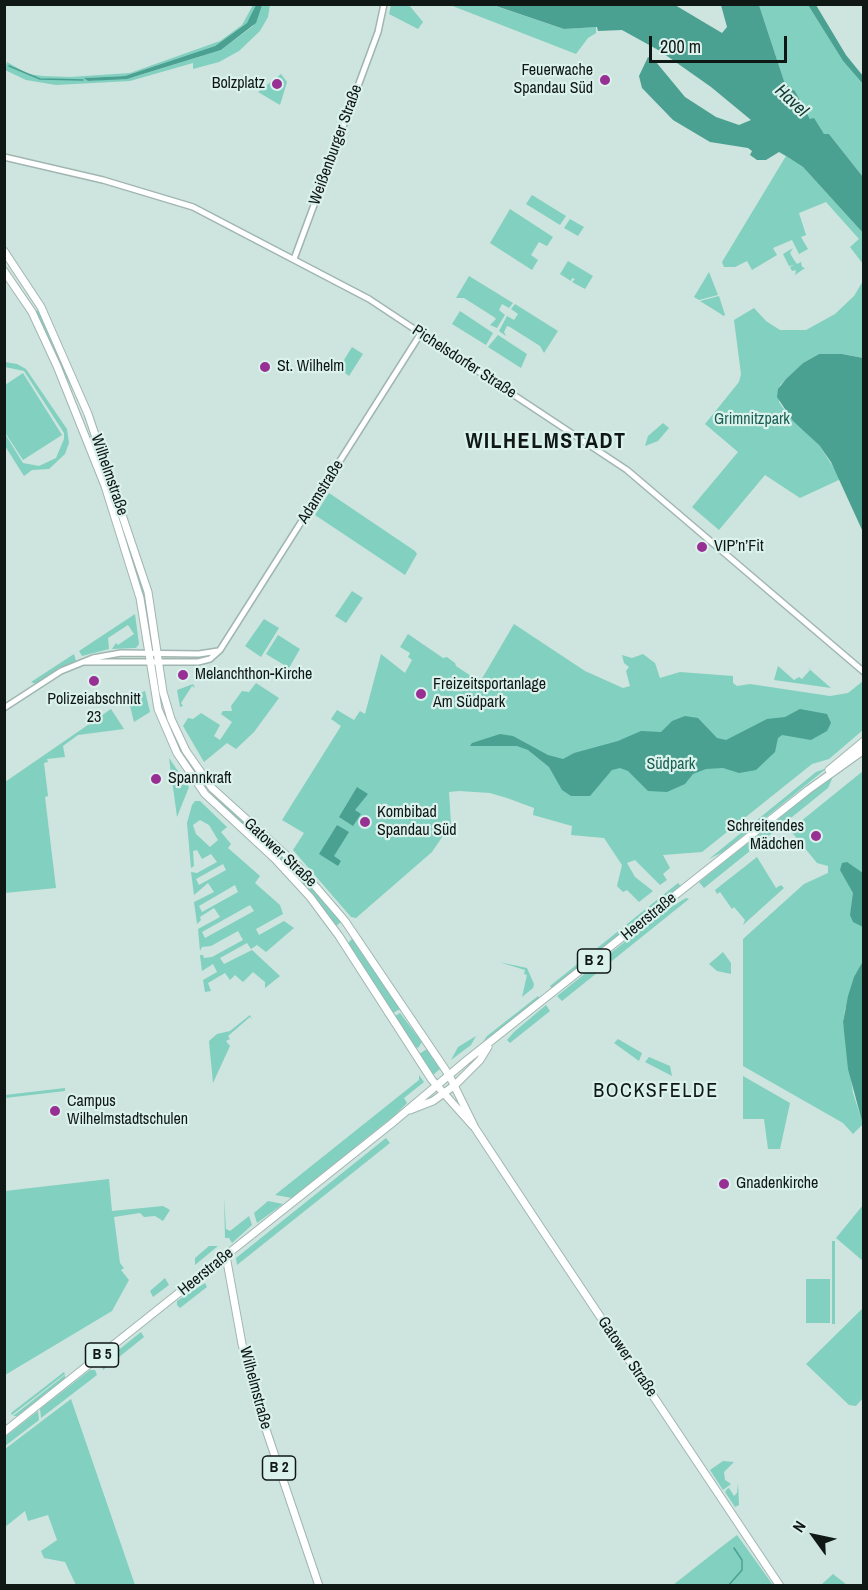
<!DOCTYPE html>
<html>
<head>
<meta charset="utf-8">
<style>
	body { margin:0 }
	#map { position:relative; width:868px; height:1590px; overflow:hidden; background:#cee4de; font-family:"Archivo Narrow",sans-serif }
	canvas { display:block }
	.frame { position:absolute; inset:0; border:6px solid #101816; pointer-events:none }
	.north { position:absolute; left:784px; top:1506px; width:60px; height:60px; -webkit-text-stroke:4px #dbf1ec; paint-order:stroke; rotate:303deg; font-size:16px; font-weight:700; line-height:24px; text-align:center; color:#101816 }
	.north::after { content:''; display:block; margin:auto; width:21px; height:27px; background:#101816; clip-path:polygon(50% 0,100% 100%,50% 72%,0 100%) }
	.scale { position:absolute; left:649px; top:36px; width:138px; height:27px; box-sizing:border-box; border:3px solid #101816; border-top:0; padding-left:8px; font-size:18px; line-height:21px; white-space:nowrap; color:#101816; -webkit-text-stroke:4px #dbf1ec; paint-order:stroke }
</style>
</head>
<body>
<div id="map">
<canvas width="868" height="1590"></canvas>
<div class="frame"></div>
<div class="north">N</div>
<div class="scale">200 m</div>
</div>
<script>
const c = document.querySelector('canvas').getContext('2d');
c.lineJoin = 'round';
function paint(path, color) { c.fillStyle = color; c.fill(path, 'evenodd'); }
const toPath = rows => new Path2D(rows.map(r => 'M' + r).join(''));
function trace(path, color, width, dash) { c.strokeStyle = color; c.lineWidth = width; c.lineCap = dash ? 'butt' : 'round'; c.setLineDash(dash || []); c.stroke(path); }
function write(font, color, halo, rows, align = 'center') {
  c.font = font + ' "Archivo Narrow",sans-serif'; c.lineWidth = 4.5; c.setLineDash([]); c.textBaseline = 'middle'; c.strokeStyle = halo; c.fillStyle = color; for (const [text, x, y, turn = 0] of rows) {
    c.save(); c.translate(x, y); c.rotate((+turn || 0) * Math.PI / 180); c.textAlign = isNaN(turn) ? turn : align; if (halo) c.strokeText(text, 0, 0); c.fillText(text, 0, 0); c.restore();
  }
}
paint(toPath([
	[253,5,256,5,254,13,247,23,215,46,125,76,85,78,88,81,134,77,221,50,253,26,262,5,270,5,268,17,260,31,239,51,219,62,193,69,193,63,130,81,56,85,26,80,5,70,7,62,28,74,43,76,70,77,130,73,220,41,242,25],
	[391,5,409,5,423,22,418,29,389,14],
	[450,5,492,5,564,29,596,27,596,33,588,38,576,54],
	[759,5,808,5,843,61,863,84,863,177,829,134,824,134,810,119,795,91,785,84],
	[281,74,287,82,280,105,258,92],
	[786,156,803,167,863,233,863,264,850,247,859,239,826,202,799,213,806,235,801,237,808,249,799,254,792,240,773,248,777,255,752,270,747,261,735,267,724,267,722,262],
	[532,195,566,216,560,225,526,204],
	[510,209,553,237,547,246,539,242,531,255,538,260,532,270,490,243],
	[570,219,584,227,578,236,564,228],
	[793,248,790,253,794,260,797,264,801,262,802,267,805,268,795,275,796,270,792,271,790,267,794,265,789,266,783,254],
	[568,261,593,276,585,289,572,282,575,279,572,278,571,281,560,274],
	[709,272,718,295,699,300,694,297],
	[469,276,513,303,509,308,502,304,499,310,505,315,497,328,490,325,496,319,494,317,464,298,456,298],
	[863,281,863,358,842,354,819,354,803,363,780,385,779,402,783,408,819,445,841,479,800,498,765,475,719,530,692,507,738,452,705,424,739,382,741,374,734,320,754,308,766,321,780,330,806,330,835,314,854,296],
	[719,296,725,315,724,316,700,301],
	[515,304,558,331,544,353,540,346,510,327,507,326,504,332,506,336,499,331,507,316,514,320,518,314,511,309],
	[39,310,81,403,80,405,34,312],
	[460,311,493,333,486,345,452,324],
	[498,335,527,354,521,368,488,347],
	[352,347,363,354,349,376,339,368],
	[5,362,17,364,26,369,67,429,69,443,65,454,49,469,32,470,24,476,5,446,5,434,23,463,39,466,56,458,64,439,64,433,24,371,5,367],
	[23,373,62,435,23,460,4,431,5,385],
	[663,423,669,428,658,441,645,446,648,436],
	[110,488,140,572,153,645,150,645,144,602,109,491],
	[329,493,415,551,417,554,405,575,315,515],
	[352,591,363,598,346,623,335,616],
	[135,614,139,644,136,648,112,649,116,643,118,645,134,634,128,625,108,638,109,649,82,656,79,651],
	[264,619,279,628,261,657,245,646],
	[514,624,585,671,623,688,630,686,626,671,629,667,624,663,622,655,632,658,643,654,655,663,660,678,680,672,733,676,733,683,737,686,750,684,830,696,848,693,863,681,863,730,829,759,812,764,702,852,663,855,670,868,663,874,667,880,660,885,635,860,627,863,635,877,653,891,639,902,627,890,623,892,617,886,622,865,604,838,571,835,572,826,533,815,534,808,507,798,490,793,459,791,449,792,451,824,432,852,356,918,351,917,293,850,304,833,282,820,341,726,331,719,337,710,354,720,360,711,365,714,381,654,405,673,412,660,408,657,410,653,400,647,408,634,443,658,447,657,455,663,456,666,480,682],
	[278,635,300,649,289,668,266,654],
	[74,654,76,661,36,684,31,682],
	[778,666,794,680,799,677,802,679,810,670,807,667,831,688,774,680],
	[256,683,279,698,254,732,236,749,227,743,204,762,183,726,188,718,193,719,201,713,220,725,214,736,220,740,232,722,221,714,223,711,232,711,231,706,242,691,249,692],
	[193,684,195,688,192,686,181,703,183,706,180,707,177,690],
	[145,691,150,712,134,722,128,698],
	[111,709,124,729,78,735,63,746,65,757,47,759,48,762,44,763,48,796,45,797,56,888,5,893,5,782],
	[169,758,189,787,177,817],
	[827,768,723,852,709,859,816,772],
	[863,771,863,961,845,1009,843,1022,853,1093,863,1124,853,1134,843,1123,743,1066,743,939,804,884,828,873,828,866,817,863,790,830],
	[829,778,832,779,828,788,704,888,699,882],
	[210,792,288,861,341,922,336,926,288,867,226,811],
	[200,801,227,827,221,832,231,844,228,848,260,876,255,883,280,905,283,914,256,929,259,935,284,921,294,928,266,952,257,945,251,949,247,943,220,958,224,964,252,950,280,976,265,988,265,982,253,972,243,982,235,975,230,980,225,973,208,983,211,991,205,992,203,980,217,972,213,964,202,971,200,955,203,955,204,958,212,957,243,940,238,931,211,946,202,947,200,951,198,929,220,917,214,908,200,917,201,920,197,924,194,902,214,892,208,883,194,895,191,872,197,873,217,862,211,854,202,859,197,850,193,851,194,866,191,868,187,823,192,805,195,801],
	[200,820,209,825,218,840,210,847,196,834,193,825],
	[223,864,226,870,199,885,196,879],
	[235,885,238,892,202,912,199,906],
	[250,905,254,911,205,938,202,932],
	[757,857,776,888,781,885,784,888,743,925,745,920,734,907,732,909,720,892,717,894,715,890],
	[678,883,681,886,552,989,550,986],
	[686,898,689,899,562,1001,557,996,657,916],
	[352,939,400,1009,393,1013,348,943],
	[723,952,731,963,731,974,717,971,709,964],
	[499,962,527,968,534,984,533,988,522,997,527,975,524,974,525,970],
	[538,996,540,999,483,1042,487,1036],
	[546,1005,550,1011,510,1043,507,1040,514,1032],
	[400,1013,422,1042,418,1048,415,1047,395,1016],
	[250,1015,252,1020,250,1017,228,1036,230,1039,226,1041,230,1046,213,1083,209,1041,217,1034,230,1031],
	[476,1036,471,1045,451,1060,458,1047],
	[618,1039,642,1053,639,1061,614,1043],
	[427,1049,441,1068,433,1075,419,1054],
	[649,1057,670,1066,672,1076,645,1062],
	[419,1075,424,1082,404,1098,407,1103,395,1115,292,1198,275,1195,419,1080],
	[743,1076,790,1103,780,1149,768,1149,764,1119,743,1119],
	[65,1088,65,1091,5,1098,5,1095],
	[386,1138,390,1143,237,1265,236,1258],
	[109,1179,112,1211,163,1206,170,1210,163,1221,155,1216,144,1217,140,1213,114,1217,120,1263,124,1268,121,1270,129,1280,112,1311,5,1375,5,1191],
	[224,1197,226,1229,230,1231,249,1216,252,1225,232,1243,229,1238,225,1238],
	[268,1201,283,1204,257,1223,254,1213],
	[863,1205,863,1261,836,1238],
	[832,1241,835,1241,835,1324,832,1324],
	[209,1246,218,1246,195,1265,195,1258],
	[165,1278,169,1285,153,1297,150,1291],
	[806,1279,830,1279,830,1323,806,1323],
	[205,1283,207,1287,180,1308,177,1305,177,1301],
	[863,1308,863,1398,856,1406,849,1405,806,1364],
	[141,1332,144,1337,103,1370,101,1364],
	[90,1370,95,1370,97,1375,41,1418,40,1409],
	[64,1372,65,1374,12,1415,11,1413],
	[65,1375,65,1378,17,1416,13,1416],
	[71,1399,135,1585,76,1585,65,1562,44,1558,41,1551,57,1540,48,1515,28,1521,25,1511,5,1527,5,1449],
	[38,1411,39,1420,5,1446,5,1437],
	[723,1461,734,1462,724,1472,725,1480,731,1484,723,1490,710,1470],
	[738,1483,739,1505,735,1507,725,1492,727,1489,732,1486,729,1488,734,1496,737,1493],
	[737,1535,773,1585,673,1585,720,1548],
	[833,1574,847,1585,821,1585]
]), '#82d0c0');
paint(toPath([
	[256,5,262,5,256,23,221,50,127,79,88,81,84,78,125,76,215,46,247,23],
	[493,5,675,5,722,33,727,27,721,5,759,5,785,84,795,91,810,119,814,118,824,134,829,134,863,177,863,233,803,167,786,156,779,152,766,160,757,160,750,155,752,151,748,148,710,142,673,120,642,88,639,76,648,57,656,62,685,97,716,117,739,125,751,120,711,87,660,51,622,30,598,31,597,27,564,29],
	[808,5,816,5,846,55,863,76,863,84,843,61],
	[819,354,842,354,863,358,863,532,831,462,819,445,793,421,777,397,778,389,786,379,803,363],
	[800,709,827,714,831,723,827,731,811,740,782,735,778,738,775,752,756,770,739,773,723,768,706,769,693,774,685,784,667,792,648,791,628,771,620,768,612,770,590,796,571,796,562,790,549,767,528,750,517,746,470,746,472,743,500,734,513,736,548,755,563,759,574,753,618,741,641,731,661,732,672,721,685,716,698,718,717,738,726,740,767,719,785,717],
	[357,787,368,794,355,810,361,814,353,826,339,817],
	[337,825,349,832,334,856,341,861,338,866,319,854],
	[847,862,863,873,863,927,853,922,850,915,853,893,840,870,842,863],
	[863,961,864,1125,863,1125,848,1069,843,1022,848,996,854,977]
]), '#4ba191');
trace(toPath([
	[9,66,40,79,83,80],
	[728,1586,742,1570,742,1560,734,1548]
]), '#4ba191', 1.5);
const minor = toPath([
	[4,157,103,180,193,207,369,299,627,470,864,672],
	[294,259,378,32,384,4],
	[85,662,198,662,210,659,220,650,421,333],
	[4,708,61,671,93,658,121,653,199,654,218,651]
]);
const major = toPath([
	[4,251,41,307,88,414,148,592,163,692,171,719,186,751,212,788,297,865,345,921,449,1075,475,1128,539,1225,780,1586],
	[4,271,32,312,57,366,105,486,140,598,158,709,177,753,205,794,275,859,310,897,339,936,432,1080,473,1126],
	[829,770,864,741],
	[410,1110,433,1101,455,1085,480,1060,488,1047],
	[226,1256,242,1344,257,1403,319,1586],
	[4,1432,391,1124,467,1060,808,790,864,750]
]);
trace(minor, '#a1b6b1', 8);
trace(major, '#a1b6b1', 9);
trace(minor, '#fff', 5);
trace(major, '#fff', 7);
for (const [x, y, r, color] of [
	[605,80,6,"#983093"],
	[277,84,6,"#983093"],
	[265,367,6,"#983093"],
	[702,547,6,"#983093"],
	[183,675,6,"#983093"],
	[94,681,6,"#983093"],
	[421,694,6,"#983093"],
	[156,779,6,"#983093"],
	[365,822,6,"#983093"],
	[816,836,6,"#983093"],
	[55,1111,6,"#983093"],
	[724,1184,6,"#983093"]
]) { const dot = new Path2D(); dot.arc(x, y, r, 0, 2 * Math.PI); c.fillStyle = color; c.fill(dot); trace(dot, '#dbf1ec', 2); }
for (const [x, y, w] of [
	[594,961,33],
	[102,1355,33],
	[279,1468,33]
]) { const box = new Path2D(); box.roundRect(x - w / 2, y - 12, w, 24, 4.5); c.fillStyle = '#dbf1ec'; c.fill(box); trace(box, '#101816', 1.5); }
write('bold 15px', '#101816', null, [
	["B 2",594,961],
	["B 5",102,1355],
	["B 2",279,1468]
]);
write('16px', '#101816', '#dbf1ec', [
	["Feuerwache",593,71,"right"],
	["Spandau Süd",593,89,"right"],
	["Bolzplatz",265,84,"right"],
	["St. Wilhelm",277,367],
	["VIP’n’Fit",714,547],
	["Melanchthon-Kirche",195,675],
	["Freizeitsportanlage",433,685],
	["Am Südpark",433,703],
	["Polizeiabschnitt",94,700,"center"],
	["23",94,718,"center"],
	["Spannkraft",168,779],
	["Kombibad",377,813],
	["Spandau Süd",377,831],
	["Schreitendes",804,827,"right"],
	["Mädchen",804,845,"right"],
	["Campus",67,1102],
	["Wilhelmstadtschulen",67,1120],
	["Gnadenkirche",736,1184]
], 'left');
write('16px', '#101816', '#dbf1ec', [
	["Weißenburger Straße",336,145,-70],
	["Pichelsdorfer Straße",464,362,33],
	["Wilhelmstraße",109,475,71],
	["Adamstraße",321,492,-58],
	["Gatower Straße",280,853,43],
	["Heerstraße",649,917,-39],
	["Heerstraße",206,1272,-39],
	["Gatower Straße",627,1357,56],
	["Wilhelmstraße",255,1388,75]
]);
write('16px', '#195f54', '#dbf1ec', [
	["Grimnitzpark",752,420],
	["Südpark",671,765]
]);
write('italic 18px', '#103932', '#dbf1ec', [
	["Havel",791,101,43]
]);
c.letterSpacing = '1.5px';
write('20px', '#101816', '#dbf1ec', [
	["BOCKSFELDE",656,1092]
]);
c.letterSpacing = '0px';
c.letterSpacing = '1.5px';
write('bold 22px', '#101816', '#dbf1ec', [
	["WILHELMSTADT",546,442]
]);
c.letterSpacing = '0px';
</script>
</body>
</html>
